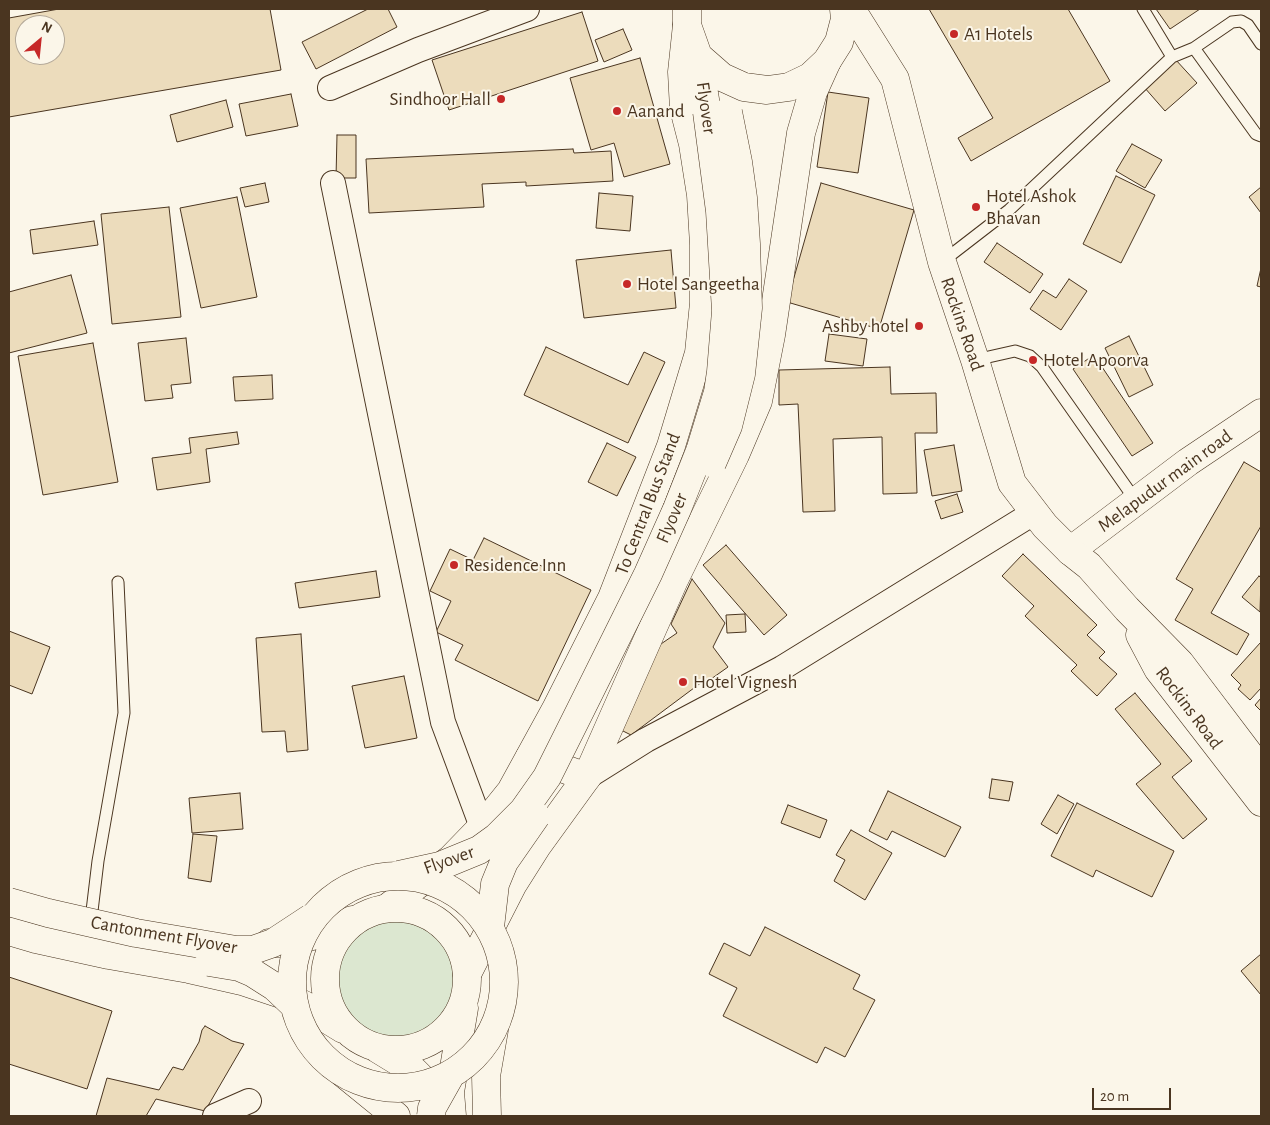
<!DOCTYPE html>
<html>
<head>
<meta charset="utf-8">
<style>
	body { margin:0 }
	#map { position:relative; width:1270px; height:1125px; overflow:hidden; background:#fbf6e9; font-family:"Alegreya Sans",sans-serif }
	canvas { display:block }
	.frame { position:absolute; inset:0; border:10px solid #4a3520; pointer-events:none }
	.north { position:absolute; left:15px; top:15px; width:50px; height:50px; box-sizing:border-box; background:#fbf6e9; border:1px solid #b4a999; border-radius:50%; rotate:28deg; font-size:14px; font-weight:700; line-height:20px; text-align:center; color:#4a3520 }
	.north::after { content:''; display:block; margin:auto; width:18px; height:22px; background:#c62828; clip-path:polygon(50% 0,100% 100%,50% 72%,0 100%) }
	.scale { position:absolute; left:1092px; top:1088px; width:79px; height:22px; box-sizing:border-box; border:2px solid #4a3520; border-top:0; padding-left:6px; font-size:15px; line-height:18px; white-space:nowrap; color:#4a3520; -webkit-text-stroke:4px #fbf6e9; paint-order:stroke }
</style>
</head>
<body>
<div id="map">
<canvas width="1270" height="1125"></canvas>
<div class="frame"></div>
<div class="north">N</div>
<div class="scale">20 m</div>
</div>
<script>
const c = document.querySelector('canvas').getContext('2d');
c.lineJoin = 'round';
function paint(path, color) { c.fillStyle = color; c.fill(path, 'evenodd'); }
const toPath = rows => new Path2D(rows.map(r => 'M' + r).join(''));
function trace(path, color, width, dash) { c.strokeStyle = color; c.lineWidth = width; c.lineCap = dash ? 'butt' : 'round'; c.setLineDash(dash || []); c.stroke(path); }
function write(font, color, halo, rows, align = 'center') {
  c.font = font + ' "Alegreya Sans",sans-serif'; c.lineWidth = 4; c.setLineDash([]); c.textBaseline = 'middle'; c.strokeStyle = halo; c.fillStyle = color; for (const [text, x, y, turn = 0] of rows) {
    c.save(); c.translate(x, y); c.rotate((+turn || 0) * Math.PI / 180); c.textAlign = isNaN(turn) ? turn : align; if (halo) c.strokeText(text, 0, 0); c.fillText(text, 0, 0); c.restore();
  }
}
const green = toPath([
	'336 980a59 59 0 1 1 118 0a59 59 0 1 1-118 0Z'
]);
paint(green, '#dce7d0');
trace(green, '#887966', 1);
const building = toPath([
	[59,9,270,9,281,70,9,117,9,18,59,9],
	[25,25,55,25,55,55,25,55,25,25],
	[368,9,388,9,397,27,316,69,302,42,368,9],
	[929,9,1068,9,1110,81,971,161,958,138,993,118,929,9],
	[1156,9,1200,9,1170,29,1156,9],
	[582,12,598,61,449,110,432,60,582,12],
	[623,29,632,50,604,62,595,40,623,29],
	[640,58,670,164,624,177,614,143,591,150,570,78,640,58],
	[1175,59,1197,83,1165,111,1144,87,1175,59],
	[828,92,869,98,858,173,817,167,828,92],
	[291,94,298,126,246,136,239,104,291,94],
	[226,100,233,127,177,142,170,115,226,100],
	[337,135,356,135,356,178,336,178,337,135],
	[1132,144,1162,160,1145,188,1116,171,1132,144],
	[573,149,574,153,611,151,613,181,526,186,526,182,482,184,484,207,369,213,366,159,573,149],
	[1116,176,1155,195,1121,263,1083,244,1116,176],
	[265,183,269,202,245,207,240,188,265,183],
	[821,183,914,210,879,329,787,302,821,183],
	[1261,187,1261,213,1249,197,1261,187],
	[599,193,633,196,630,231,596,228,599,193],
	[237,197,257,297,201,308,180,208,237,197],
	[169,207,181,317,112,324,101,214,169,207],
	[94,221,98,245,33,254,30,230,94,221],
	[997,243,1043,274,1030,293,984,262,997,243],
	[671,250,676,308,584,318,576,260,671,250],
	[1261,268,1261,287,1257,286,1261,268],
	[71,275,87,333,9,353,9,292,71,275],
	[1069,279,1087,291,1061,330,1030,309,1043,290,1056,298,1069,279],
	[829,334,867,339,863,366,825,361,829,334],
	[1129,336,1153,385,1129,397,1105,348,1129,336],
	[186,338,191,383,171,385,173,398,145,401,138,343,186,338],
	[93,343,118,482,43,495,18,356,93,343],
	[546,347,628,385,644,352,665,362,628,443,524,395,546,347],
	[1094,355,1153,443,1132,456,1073,369,1094,355],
	[890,367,891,394,936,393,937,433,915,433,917,493,883,494,882,437,833,439,835,511,803,512,798,404,779,405,779,370,890,367],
	[272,375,273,399,235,401,233,377,272,375],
	[237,432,239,444,206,449,210,482,157,490,152,458,191,453,189,438,237,432],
	[607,443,636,457,617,496,588,482,607,443],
	[954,445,962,491,932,496,924,450,954,445],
	[1244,462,1261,472,1261,526,1211,613,1249,634,1237,655,1175,620,1193,589,1176,579,1244,462],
	[957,494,963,512,941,519,935,501,957,494],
	[484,538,591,590,538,701,455,660,463,645,436,632,451,601,430,591,450,549,473,560,484,538],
	[726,545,787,615,764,635,703,565,726,545],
	[1023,554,1097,625,1087,635,1105,652,1099,658,1117,674,1097,696,1071,671,1077,665,1025,616,1034,606,1002,576,1023,554],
	[376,571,380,597,299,608,295,583,376,571],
	[1259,576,1261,578,1260,612,1242,597,1259,576],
	[692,579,725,623,713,647,728,667,704,684,706,679,631,735,619,729,658,646,677,633,671,624,692,579],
	[745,614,746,632,727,633,726,615,745,614],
	[9,631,50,647,32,694,9,685,9,631],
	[301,634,308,750,287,752,285,731,262,732,256,638,301,634],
	[1261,642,1261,688,1250,700,1238,689,1241,685,1231,675,1261,642],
	[404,676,417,738,365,748,352,686,404,676],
	[1135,693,1192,761,1172,777,1207,819,1183,839,1136,784,1161,764,1115,709,1135,693],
	[1261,698,1261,711,1255,705,1261,698],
	[992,779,1013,782,1009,801,989,798,992,779],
	[888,791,961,827,945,857,892,831,887,840,869,831,888,791],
	[240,793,243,829,192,833,189,798,240,793],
	[1058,795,1074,804,1057,834,1041,824,1058,795],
	[1077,803,1174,851,1152,897,1096,870,1093,877,1051,856,1077,803],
	[788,805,827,820,820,838,781,823,788,805],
	[851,830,892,853,865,900,834,881,845,860,836,855,851,830],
	[193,834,217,836,211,882,188,878,193,834],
	[765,927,860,975,853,989,875,1000,845,1057,825,1047,817,1063,723,1016,737,988,709,974,724,943,750,956,765,927],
	[1261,954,1261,995,1241,971,1261,954],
	[9,977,112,1011,87,1089,9,1064,9,977],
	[205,1026,232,1041,244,1044,205,1111,156,1099,146,1116,96,1116,107,1078,159,1090,173,1067,183,1070,199,1042,202,1030,205,1026]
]);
paint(building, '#ecdcbc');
trace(building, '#4a3520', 1);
const service = toPath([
	[1194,48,1256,134,1261,136],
	[1172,57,1194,48,1232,22,1241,21,1248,25,1261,44],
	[943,261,1009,210,1172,57,1143,9],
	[975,360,1015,351,1030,356,1042,367,1136,501],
	[92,911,98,861,124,713,118,582]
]);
const minor = toPath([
	[330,88,418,50,527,9],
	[333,183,443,722,482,827],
	[587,777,646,740,782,668,1035,512],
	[215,1116,249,1101]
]);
const tertiary = toPath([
	[1070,551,1188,462,1261,413],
	[387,908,451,859,482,827,511,791,556,709,612,598,671,446,699,353,704,303,704,245,701,195,693,144,684,109,682,72,687,25],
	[467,974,513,884,537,846,587,777,674,580,735,455,758,401,771,335,801,133,813,92,827,61]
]);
const secondary = toPath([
	[687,9,687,25,698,56,722,77,744,87,767,90,789,87,810,77,827,61,839,42,845,19,844,9],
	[851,9,895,79,942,262,975,360,1012,483,1045,526,1070,551,1089,566,1127,609,1180,663,1261,770],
	[698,56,707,112],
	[1140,635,1158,669,1261,802],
	[530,757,587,777]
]);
const primary = toPath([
	'325 979a71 71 0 1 1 142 0a71 71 0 1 1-142 0Z',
	[9,931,36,939,109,955,189,969,242,981,281,994,304,1005,343,1029],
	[269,943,288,943,332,930,352,920],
	[378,1049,414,1071,431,1088,441,1104,446,1116],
	[452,1116,450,1092,464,1008],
	[487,1116,486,1076,494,1030]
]);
const trunk = toPath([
	[343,1073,396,1116]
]);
trace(service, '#4a3520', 13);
trace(minor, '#4a3520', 26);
trace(tertiary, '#4a3520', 29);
trace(secondary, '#4a3520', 29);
trace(primary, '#4a3520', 29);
trace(trunk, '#4a3520', 29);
trace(service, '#fbf6e9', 11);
trace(minor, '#fbf6e9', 24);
trace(tertiary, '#fbf6e9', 28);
trace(secondary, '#fbf6e9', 28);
trace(primary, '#fbf6e9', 28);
trace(trunk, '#fbf6e9', 28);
const secondaryBridge = toPath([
	[712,463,728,426,741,374,748,308,746,244,743,198,738,162,728,112],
	[399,875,440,866,479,850,497,837,523,811,547,777,580,711,648,574,677,509,700,451,718,392,721,372,726,311,720,211,707,112],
	[490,927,495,884,504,862,536,816]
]);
const trunkBridge = toPath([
	'292 982a106 106 0 1 1 212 0a106 106 0 1 1-212 0Z',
	[9,902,48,913,136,933,236,950,253,950,273,943,311,918],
	[209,962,239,967,253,973,275,987,294,1005],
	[431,1116,432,1108,450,1076]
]);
trace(secondaryBridge, '#4a3520', 29, []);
trace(trunkBridge, '#4a3520', 29, []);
trace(secondaryBridge, '#fbf6e9', 28);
trace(trunkBridge, '#fbf6e9', 28);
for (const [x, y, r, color] of [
	[954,34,5,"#c62828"],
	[501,99,5,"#c62828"],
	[617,111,5,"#c62828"],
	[976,207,5,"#c62828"],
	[627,284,5,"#c62828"],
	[919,326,5,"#c62828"],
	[1033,360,5,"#c62828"],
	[454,565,5,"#c62828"],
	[683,682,5,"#c62828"]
]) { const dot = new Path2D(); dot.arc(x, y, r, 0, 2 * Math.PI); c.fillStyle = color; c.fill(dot); trace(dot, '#fbf6e9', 2); }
write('19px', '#4a3520', '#fbf6e9', [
	["A1 Hotels",964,34],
	["Sindhoor Hall",491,99,"right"],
	["Aanand",627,111],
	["Hotel Ashok",986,196],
	["Bhavan",986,218],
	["Hotel Sangeetha",637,284],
	["Ashby hotel",909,326,"right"],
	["Hotel Apoorva",1043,360],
	["Residence Inn",464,565],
	["Hotel Vignesh",693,682]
], 'left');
write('19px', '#4a3520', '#fbf6e9', [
	["Flyover",706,108,82],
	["Rockins Road",962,324,71],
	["Melapudur main road",1165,481,-36],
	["To Central Bus Stand",648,504,-69],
	["Flyover",672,518,-67],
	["Rockins Road",1189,708,53],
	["Flyover",449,860,-20],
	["Cantonment Flyover",164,935,10]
]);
</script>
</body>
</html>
